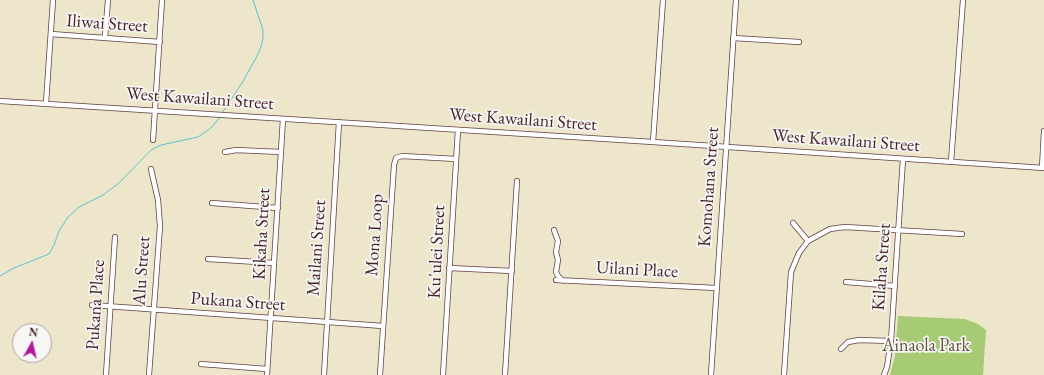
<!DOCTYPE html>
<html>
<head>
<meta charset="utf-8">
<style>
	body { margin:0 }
	#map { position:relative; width:1044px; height:375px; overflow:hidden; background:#ede6cb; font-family:"EB Garamond",serif }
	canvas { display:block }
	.north { position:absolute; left:12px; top:323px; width:40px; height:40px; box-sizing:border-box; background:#f6f6f2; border:1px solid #b1a0a2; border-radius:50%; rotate:8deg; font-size:11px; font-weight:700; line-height:16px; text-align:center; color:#4a1f2b }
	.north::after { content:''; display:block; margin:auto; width:14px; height:18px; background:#b5179e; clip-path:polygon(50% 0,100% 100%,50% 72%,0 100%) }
</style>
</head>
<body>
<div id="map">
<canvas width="1044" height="375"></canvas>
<div class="north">N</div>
</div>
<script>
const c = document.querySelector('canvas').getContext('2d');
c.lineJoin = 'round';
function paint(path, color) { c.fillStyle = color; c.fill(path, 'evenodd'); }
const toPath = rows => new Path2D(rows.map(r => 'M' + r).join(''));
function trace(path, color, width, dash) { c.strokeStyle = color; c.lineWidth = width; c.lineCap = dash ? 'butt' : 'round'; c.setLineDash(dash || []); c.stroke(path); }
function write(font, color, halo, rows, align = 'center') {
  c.font = font + ' "EB Garamond",serif'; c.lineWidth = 3.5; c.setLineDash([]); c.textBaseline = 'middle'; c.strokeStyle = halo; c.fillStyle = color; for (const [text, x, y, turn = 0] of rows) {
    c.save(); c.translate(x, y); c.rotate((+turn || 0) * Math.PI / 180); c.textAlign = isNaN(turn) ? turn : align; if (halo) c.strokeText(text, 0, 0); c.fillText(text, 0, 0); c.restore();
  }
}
paint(toPath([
	[898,316,965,319,978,324,986,330,983,375,890,375,895,356]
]), '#a7cb74');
trace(toPath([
	[222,113,242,83,256,58,261,47,263,38,263,30,253,0],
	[0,276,14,268,49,254,54,245,59,231,68,217,79,207,103,195,119,183,151,150,161,145,198,137,211,128,221,116]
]), '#58c5cc', 1);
const minor = toPath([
	[51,34,160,42],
	[105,37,108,0],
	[733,38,799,42],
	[0,101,653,142,1044,168],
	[46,103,53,0],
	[153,140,162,0],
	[653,142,663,0],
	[225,152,236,150,281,152],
	[951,162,963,0],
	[1042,168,1044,131],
	[212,203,278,208],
	[793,223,808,241],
	[554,230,558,241,556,252,558,260,556,272,558,276,563,281],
	[208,259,274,263],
	[449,268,512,271],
	[556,280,716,288],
	[846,282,895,286],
	[92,305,383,326],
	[841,349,848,342,859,340,891,341],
	[201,364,267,369],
	[106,375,115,237],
	[149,375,160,226,158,200,151,169],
	[267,375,283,119],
	[324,375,339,122],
	[380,375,394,165,396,158,402,156,456,159],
	[443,375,458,130],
	[505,375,517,181],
	[711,375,736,0],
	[784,375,791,272,799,253,808,241,830,229,845,227,962,234],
	[884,375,887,367,891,341,903,159]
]);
trace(minor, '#623d43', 6);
trace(minor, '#fff', 4.5);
write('18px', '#4a1f2b', '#f6f6f2', [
	["Iliwai Street",107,24,4],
	["West Kawailani Street",200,99,4],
	["West Kawailani Street",523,120,4],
	["West Kawailani Street",846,141,4],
	["Komohana Street",709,187,-86],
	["Kikaha Street",262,234,-87],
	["Mona Loop",375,235,-86],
	["Mailani Street",317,248,-86],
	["Ku'ulei Street",437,252,-87],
	["Kilaha Street",882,267,-86],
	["Uilani Place",637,270,3],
	["Alu Street",142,271,-86],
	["Pukana Street",238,302,4],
	["Pukana Place",96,305,-86]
]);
write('18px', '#665341', '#f6f6f2', [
	["Ainaola Park",926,346]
]);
</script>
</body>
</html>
